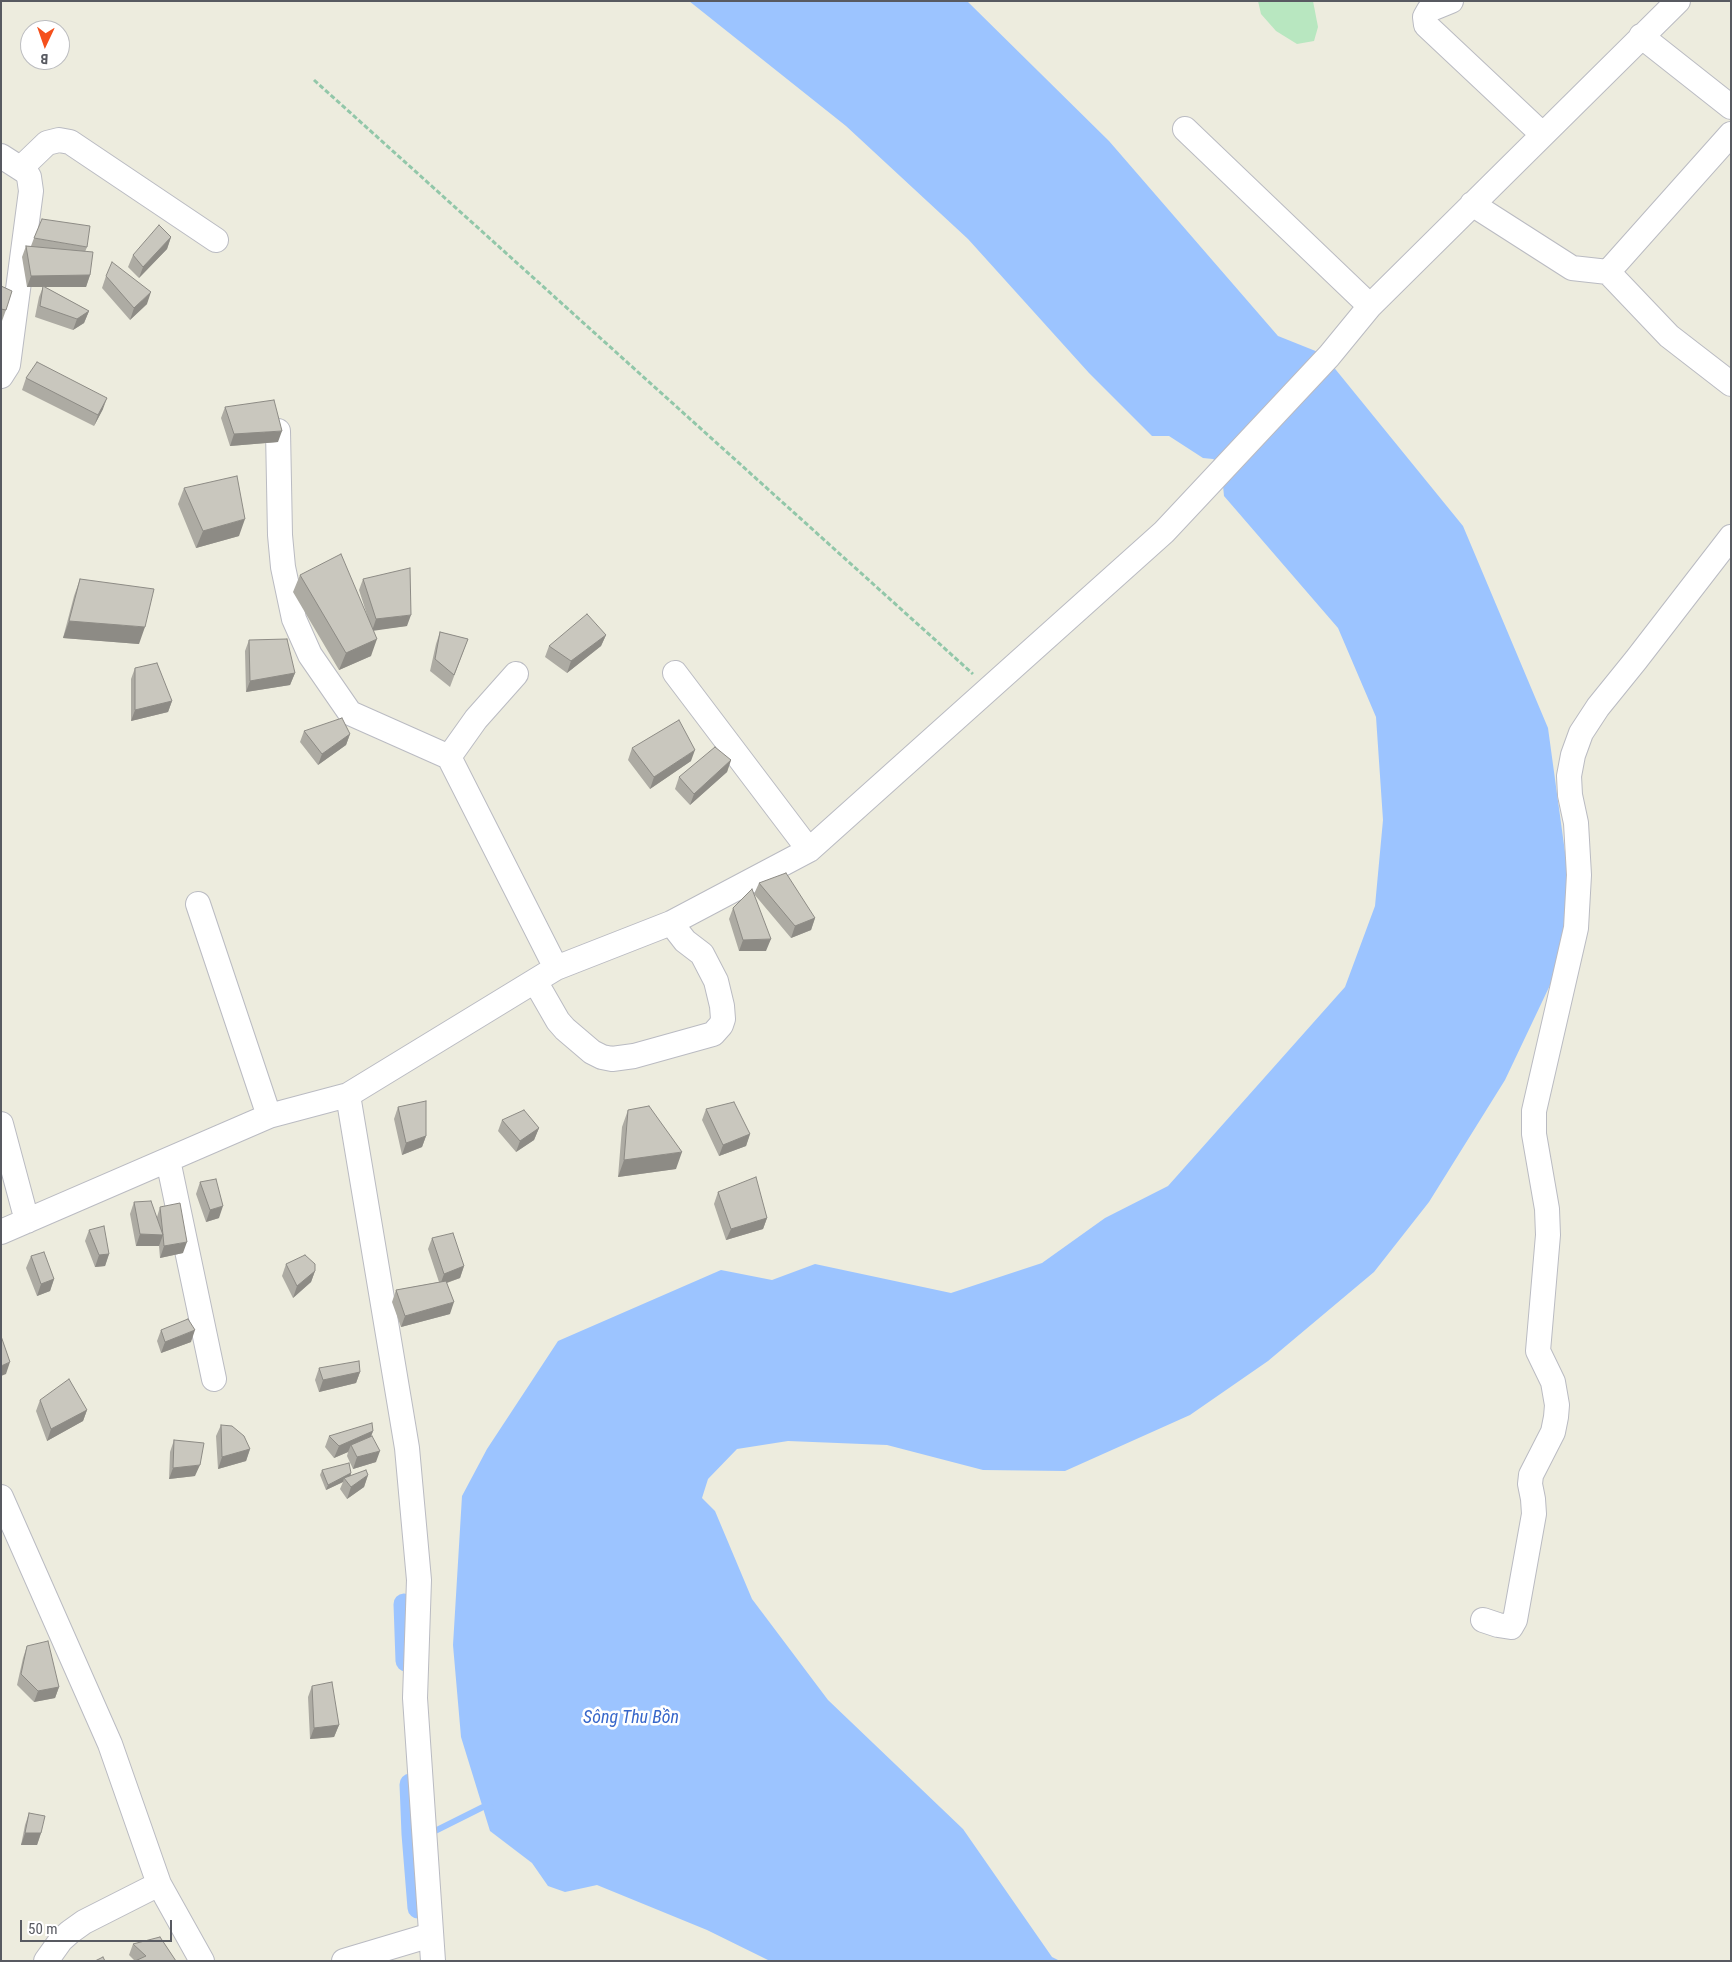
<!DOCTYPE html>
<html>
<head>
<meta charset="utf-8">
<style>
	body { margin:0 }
	#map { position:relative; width:1732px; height:1962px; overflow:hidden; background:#edecde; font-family:"Roboto Condensed",sans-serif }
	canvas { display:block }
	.frame { position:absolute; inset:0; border:2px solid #585a61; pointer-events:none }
	.north { position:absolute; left:20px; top:20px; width:50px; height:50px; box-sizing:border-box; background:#fff; border:1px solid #bcbdc0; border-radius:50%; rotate:183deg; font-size:14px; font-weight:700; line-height:20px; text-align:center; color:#585a61 }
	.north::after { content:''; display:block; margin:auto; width:18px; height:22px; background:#f5501c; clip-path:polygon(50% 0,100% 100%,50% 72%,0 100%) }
	.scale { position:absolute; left:20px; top:1920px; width:152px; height:22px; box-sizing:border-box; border:2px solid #585a61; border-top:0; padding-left:6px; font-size:15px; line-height:18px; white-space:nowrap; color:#585a61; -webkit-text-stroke:4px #fff; paint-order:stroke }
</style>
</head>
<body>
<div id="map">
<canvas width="1732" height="1962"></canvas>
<div class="frame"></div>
<div class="north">B</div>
<div class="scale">50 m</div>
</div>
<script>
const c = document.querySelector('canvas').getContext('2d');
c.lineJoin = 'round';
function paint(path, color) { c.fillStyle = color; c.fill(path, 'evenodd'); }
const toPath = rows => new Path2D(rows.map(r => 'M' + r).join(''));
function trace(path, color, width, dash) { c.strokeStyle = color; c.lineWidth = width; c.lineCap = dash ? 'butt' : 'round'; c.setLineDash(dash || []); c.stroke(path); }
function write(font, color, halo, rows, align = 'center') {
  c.font = font + ' "Roboto Condensed",sans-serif'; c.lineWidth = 5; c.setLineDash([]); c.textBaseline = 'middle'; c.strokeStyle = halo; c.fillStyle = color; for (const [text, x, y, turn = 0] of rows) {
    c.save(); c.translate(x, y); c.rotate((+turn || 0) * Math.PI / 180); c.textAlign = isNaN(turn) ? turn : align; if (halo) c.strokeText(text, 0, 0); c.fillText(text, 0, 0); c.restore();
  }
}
paint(toPath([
	[1258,1,1313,1,1318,27,1314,41,1297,44,1276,31,1261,14]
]), '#b8e7c0');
paint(toPath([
	[689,1,967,1,1109,141,1278,336,1323,354,1463,526,1548,728,1571,896,1551,983,1505,1080,1429,1202,1374,1272,1268,1361,1190,1415,1065,1471,983,1470,887,1445,788,1441,737,1449,708,1479,702,1498,715,1511,752,1599,828,1700,963,1829,1052,1957,1060,1961,770,1961,707,1930,597,1885,565,1892,548,1886,532,1863,490,1831,461,1737,453,1645,462,1496,487,1449,558,1341,721,1270,772,1280,815,1264,951,1293,1042,1263,1105,1218,1168,1186,1345,987,1375,906,1383,820,1376,717,1338,628,1224,496,1221,465,1213,459,1203,458,1169,436,1152,436,1089,373,968,239,846,126]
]), '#9cc4ff');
trace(toPath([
	[433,1832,483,1807,491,1807]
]), '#9cc4ff', 6);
trace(toPath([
	[404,1604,406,1661],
	[410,1784,412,1834,418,1908]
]), '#9cc4ff', 21);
const minor = toPath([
	[1451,1,1429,10,1425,17,1426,25,1542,134],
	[1641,36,1731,107],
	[1185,129,1370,306],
	[1,156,26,172,29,177,31,191,8,365,1,376],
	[21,168,47,143,59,140,70,142,216,240],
	[1472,204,1572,268,1608,272,1669,336,1731,384],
	[1608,272,1731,134],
	[278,431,280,535,283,567,294,619,310,655,350,713,449,757,556,968],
	[675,673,809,850],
	[449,757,476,719,516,674],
	[198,904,269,1116],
	[535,981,558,1021,565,1029,592,1052,602,1057,612,1059,634,1056,713,1034,721,1025,723,1019,722,1006,716,981,702,954,685,941,671,923],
	[348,1095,407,1448,419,1580,415,1698,433,1961],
	[1,1124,27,1221],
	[168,1160,214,1379],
	[1,1232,269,1116,348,1095,556,968,671,923,809,850,1164,532,1329,356,1370,306,1678,1],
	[1,1497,110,1744,159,1884,202,1961],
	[1483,1620,1498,1625,1511,1627,1515,1620,1534,1514,1533,1499,1530,1484,1531,1475,1553,1432,1556,1417,1557,1405,1553,1382,1538,1351,1548,1235,1547,1209,1534,1134,1534,1111,1576,928,1579,875,1576,823,1570,795,1569,776,1573,755,1581,733,1598,707,1636,660,1731,537],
	[46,1961,61,1940,70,1932,84,1922,159,1884],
	[344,1961,431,1935]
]);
trace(minor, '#babbc2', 26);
trace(toPath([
	[314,80,973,674]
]), '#92c7a9', 3, [5, 2.5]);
trace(minor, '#fff', 24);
paint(toPath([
	[171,237,167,249,139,278,128,267,133,255],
	[34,238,87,247,85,252,90,275,86,287,45,287,89,311,84,323,73,330,35,317,39,297,43,287,27,287,22,257,26,246,31,246],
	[106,276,147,304,130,320,102,288],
	[1,286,6,310,2,321,1,321],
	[26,378,103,409,94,426,22,390],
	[225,407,278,442,230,446,221,418],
	[184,488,239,536,196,548,178,504],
	[300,575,368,618,359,590,363,579,407,626,373,630,371,656,339,670,293,592],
	[80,579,139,644,63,638,74,596],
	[440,632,468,639,450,687,430,671,436,644],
	[606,635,601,646,567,673,545,657,549,646],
	[249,640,295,673,290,685,246,692,245,651],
	[135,668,172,701,168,712,131,721,131,679],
	[304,731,350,734,346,745,318,765,300,742],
	[632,748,691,761,650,789,628,760],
	[731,760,727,772,690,805,675,789,679,777],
	[759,883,815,918,811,930,791,938,754,894],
	[733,908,766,951,739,951,729,919],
	[398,1107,426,1136,422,1147,402,1155,394,1119],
	[706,1109,750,1134,746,1146,719,1156,702,1120],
	[628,1110,676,1169,618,1177,622,1127],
	[502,1120,539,1128,534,1140,516,1152,498,1131],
	[200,1182,219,1218,206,1222,196,1194],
	[718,1192,767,1218,763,1229,726,1240,714,1204],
	[134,1202,157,1217,160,1207,183,1253,160,1258,159,1246,136,1246,130,1214],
	[89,1230,109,1254,105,1266,95,1267,85,1241],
	[432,1238,464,1266,460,1278,447,1283,450,1314,401,1327,392,1302,396,1290,439,1282,428,1249],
	[31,1256,54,1279,50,1291,37,1296,26,1268],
	[286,1264,315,1271,311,1282,293,1298,282,1276],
	[161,1330,191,1342,161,1353,157,1341],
	[319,1368,360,1372,356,1383,319,1392,315,1380],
	[40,1400,87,1410,83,1421,47,1441,36,1411],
	[221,1425,250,1449,246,1461,218,1469,216,1436],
	[373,1431,371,1437,376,1462,353,1469,347,1456,348,1452,334,1458,325,1447,329,1436],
	[174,1440,195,1476,169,1479,170,1452],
	[322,1470,351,1473,351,1476,368,1475,364,1487,347,1499,340,1489,343,1482,326,1490,320,1475],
	[27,1646,59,1687,55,1698,34,1702,17,1685,23,1658],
	[312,1686,339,1725,334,1737,310,1739,308,1697],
	[29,1813,41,1833,37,1845,21,1845,25,1825],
	[133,1944,176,1961,135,1961,129,1955]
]), '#adaba3');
paint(toPath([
	[171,237,167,249,139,278,143,267],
	[90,275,86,287,27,287,31,276],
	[151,292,147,304,130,320,134,308],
	[89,311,84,323,73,330,77,319],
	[107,398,103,409,94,426,98,415],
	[282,431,278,442,230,446,234,434],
	[245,519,239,536,196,548,203,531],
	[411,615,407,626,372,631,376,619],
	[69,621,145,627,139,644,63,638],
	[606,635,601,646,567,673,571,661],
	[377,639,371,656,339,670,346,653],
	[295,673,290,685,246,692,250,681],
	[172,701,168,712,131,721,135,710],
	[350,734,346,745,318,765,322,754],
	[695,750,691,761,650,789,654,777],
	[731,760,727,772,690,805,694,794],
	[815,918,811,930,791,938,795,926],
	[771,939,766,951,739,951,743,940],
	[539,1128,534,1140,516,1152,520,1141],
	[750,1134,746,1146,719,1156,723,1145],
	[426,1136,422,1147,402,1155,406,1143],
	[682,1152,676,1169,618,1177,624,1160],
	[223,1206,219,1218,206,1222,210,1210],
	[767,1218,763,1229,726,1240,731,1229],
	[140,1234,163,1235,159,1246,136,1246],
	[187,1242,183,1253,160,1258,164,1246],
	[109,1254,105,1266,95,1267,99,1255],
	[464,1266,460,1278,440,1285,444,1274],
	[315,1271,311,1282,293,1298,297,1286],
	[54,1279,50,1291,37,1296,41,1284],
	[454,1302,450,1314,401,1327,405,1316],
	[195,1330,191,1342,161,1353,165,1342],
	[10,1362,6,1374,1,1376,1,1366],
	[360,1372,356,1383,319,1392,323,1380],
	[87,1410,83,1421,47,1441,51,1429],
	[373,1431,368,1443,351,1445,348,1452,334,1458,339,1446],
	[250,1449,246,1461,218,1469,222,1457],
	[380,1451,376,1462,353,1469,357,1457],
	[200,1465,195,1476,169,1479,173,1468],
	[351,1473,349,1479,344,1478,343,1482,326,1490,328,1485],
	[368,1475,364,1487,347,1499,351,1487],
	[59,1687,55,1698,34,1702,38,1691],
	[339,1725,334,1737,310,1739,314,1728],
	[25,1833,41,1833,37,1845,21,1845]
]), '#8d8b85');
const building = toPath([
	[42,219,90,226,87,247,34,238,42,219],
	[159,225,171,237,143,267,133,255,159,225],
	[26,246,93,252,90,275,31,276,26,246],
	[112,262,151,292,134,308,106,276,112,262],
	[1,286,12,291,6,310,1,309,1,286],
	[43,286,89,311,77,319,40,306,43,286],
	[37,362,107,398,98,415,26,378,37,362],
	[274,400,282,431,234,434,225,407,274,400],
	[237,476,245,519,203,531,184,488,237,476],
	[341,554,377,639,346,653,300,575,341,554],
	[410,568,411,615,376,619,363,579,410,568],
	[80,579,154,589,145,627,69,621,80,579],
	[587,614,606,635,571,661,549,646,587,614],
	[440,632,468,639,454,675,435,659,440,632],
	[287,639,295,673,250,681,249,640,287,639],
	[157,663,172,701,135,710,135,668,157,663],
	[342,718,350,734,322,754,304,731,342,718],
	[679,720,695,750,654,777,632,748,679,720],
	[715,747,731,760,694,794,679,777,715,747],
	[786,873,815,918,795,926,759,883,786,873],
	[752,889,771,939,743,940,733,908,752,889],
	[426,1101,426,1136,406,1143,398,1107,426,1101],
	[734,1102,750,1134,723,1145,706,1109,734,1102],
	[649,1106,682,1152,624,1160,628,1110,649,1106],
	[524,1110,539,1128,520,1141,502,1120,524,1110],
	[756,1177,767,1218,731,1229,718,1192,756,1177],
	[216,1179,223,1206,210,1210,200,1182,216,1179],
	[151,1201,163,1235,160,1207,180,1203,187,1242,164,1246,163,1235,140,1234,134,1202,151,1201],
	[104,1226,109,1254,99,1255,89,1230,104,1226],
	[453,1233,464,1266,444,1274,432,1238,453,1233],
	[44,1252,54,1279,41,1284,31,1256,44,1252],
	[305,1255,315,1264,315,1271,297,1286,286,1264,305,1255],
	[446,1281,454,1302,405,1316,396,1290,446,1281],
	[188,1319,195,1330,165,1342,161,1330,188,1319],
	[1,1336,10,1362,1,1366,1,1336],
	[359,1361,360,1372,323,1380,319,1368,359,1361],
	[69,1379,87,1410,51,1429,40,1400,69,1379],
	[372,1423,373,1431,339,1446,329,1436,372,1423],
	[221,1425,232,1426,244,1436,250,1449,222,1457,221,1425],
	[372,1436,380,1451,357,1457,351,1445,372,1436],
	[174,1440,204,1443,200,1465,173,1468,174,1440],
	[349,1463,351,1473,328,1485,322,1470,349,1463],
	[366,1470,368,1475,351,1487,344,1478,366,1470],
	[48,1641,59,1687,38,1691,21,1674,27,1646,48,1641],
	[332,1682,339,1725,314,1728,312,1686,332,1682],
	[29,1813,45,1816,41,1833,25,1833,29,1813],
	[160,1937,176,1961,135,1961,146,1956,133,1944,160,1937],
	[103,1957,105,1961,95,1961,103,1957]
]);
paint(building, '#c9c7be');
trace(building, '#8d8b85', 1);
write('italic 18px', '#3767ca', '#fff', [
	["Sông Thu Bồn",631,1718]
]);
</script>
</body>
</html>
